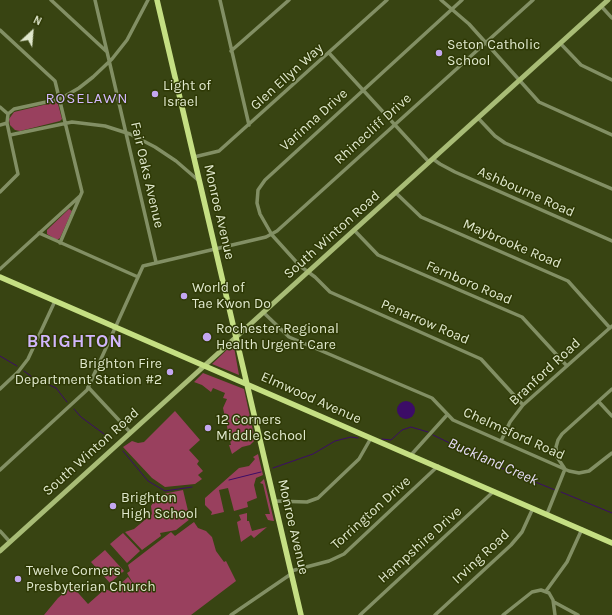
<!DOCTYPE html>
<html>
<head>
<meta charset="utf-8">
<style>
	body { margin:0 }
	#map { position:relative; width:612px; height:615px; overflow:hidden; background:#384412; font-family:Karla,sans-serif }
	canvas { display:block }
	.north { position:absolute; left:12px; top:12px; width:40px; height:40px; -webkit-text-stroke:3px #2e3905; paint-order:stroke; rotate:26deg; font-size:11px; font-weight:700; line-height:16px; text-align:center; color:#e0e8cd }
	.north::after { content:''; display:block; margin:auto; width:14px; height:18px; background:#e0e8cd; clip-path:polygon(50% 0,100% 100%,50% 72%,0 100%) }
</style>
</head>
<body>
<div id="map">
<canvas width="612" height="615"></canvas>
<div class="north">N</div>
</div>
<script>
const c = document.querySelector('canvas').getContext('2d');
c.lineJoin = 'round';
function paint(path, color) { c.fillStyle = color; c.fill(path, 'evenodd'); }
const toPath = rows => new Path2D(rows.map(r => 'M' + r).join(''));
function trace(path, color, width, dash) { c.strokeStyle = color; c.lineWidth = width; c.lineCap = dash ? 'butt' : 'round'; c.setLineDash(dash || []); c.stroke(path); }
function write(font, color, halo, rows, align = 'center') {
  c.font = font + ' Karla,sans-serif'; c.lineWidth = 3; c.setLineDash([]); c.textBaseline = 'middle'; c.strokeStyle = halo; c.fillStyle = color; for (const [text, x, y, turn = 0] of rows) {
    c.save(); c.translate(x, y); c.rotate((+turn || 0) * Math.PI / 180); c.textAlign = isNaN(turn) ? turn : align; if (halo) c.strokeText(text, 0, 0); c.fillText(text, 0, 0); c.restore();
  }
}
paint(toPath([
	[56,102,58,104,62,119,60,121,20,131,15,130,10,125,9,119,14,112],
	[69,209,72,211,60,238,57,240,47,234,47,230],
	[231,346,234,347,239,375,212,364],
	[203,373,244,389,255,440,250,445,242,447,232,454,229,445,231,445,223,408,227,399,223,398,225,393,213,388,211,392,202,385,194,382],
	[175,411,200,440,189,450,199,461,197,464,203,471,198,475,202,479,195,484,165,487,152,478,123,447,132,441,138,443,144,442],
	[258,454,263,475,256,478,254,485,257,498,247,502,248,507,234,511,228,488,219,490,224,512,211,515,212,512,205,505,205,498,239,468,249,466,255,459,253,457],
	[264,479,274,521,273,521,268,520,265,514,270,514,263,484,260,483],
	[183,490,190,519,176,530,160,533,161,536,142,550,125,532,134,529,152,514,151,506,154,501,163,494],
	[247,513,247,521,249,521,252,531,267,527,254,538,251,535,241,542,237,522,241,520,239,515],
	[194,522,198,528,206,531,212,537,216,551,224,562,226,561,236,581,191,615,44,615,58,598,72,586,88,604,105,589,110,591,115,589,128,577,136,588,127,573,130,571,128,565,171,532,175,536],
	[123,533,140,551,127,563,110,544],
	[105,550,124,571,110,583,91,562]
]), '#99405e');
paint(toPath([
	'397 410a9 9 0 1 1 18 0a9 9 0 1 1-18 0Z'
]), '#3c0c67');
trace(toPath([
	[0,356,17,366],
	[24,371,32,377,56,388,67,402],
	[74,409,81,417,108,437],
	[433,435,506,470,555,490],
	[382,439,391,440,402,430,411,427,428,432],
	[123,451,148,481,165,491,192,487],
	[273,468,313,454,335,441,351,437,358,438],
	[229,480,261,472],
	[561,492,612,513]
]), '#3c0c67', 1);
trace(toPath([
	[51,0,106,51],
	[95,0,156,262],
	[220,0,249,125],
	[441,0,469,24,539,102,612,135],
	[462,0,265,180,258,190,257,203,260,214,272,235,300,266,315,277,330,292,481,359,523,405],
	[601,6,612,18],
	[0,30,55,81,82,192,60,243],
	[560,43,581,65,612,80],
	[231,51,289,0],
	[329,53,429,162],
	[0,107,8,114],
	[478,118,495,136,505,143,612,189],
	[0,125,7,123,8,114,14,109,60,99,79,88,93,77,112,59,127,40,148,0],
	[10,135,72,122,105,126,130,134,155,147,176,161,198,180],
	[194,157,219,151,387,0],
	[433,159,440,164,455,172,612,241],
	[0,192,18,174,7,123],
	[396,193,421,217,568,281,610,328],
	[354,230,378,255,522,317,567,366],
	[39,233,138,277],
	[0,269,80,196],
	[263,312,289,337,432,398,453,420,569,471,579,473,589,471,612,453],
	[88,387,130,432],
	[0,389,18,372,28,359,55,301],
	[599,402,612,416],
	[501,441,510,422,523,405,612,326],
	[411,455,447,415],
	[0,470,87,390,143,266,266,237,277,231,533,0],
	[274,501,307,502,318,498,359,459,371,438],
	[547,514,565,469,557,457,556,447,558,440,562,434,612,389],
	[0,531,10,542],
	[291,571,329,561,344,554,438,466],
	[546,591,567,562,582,529],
	[554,602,578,615],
	[231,615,291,574],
	[360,615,494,491],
	[435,615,511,545,522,532,533,508],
	[503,615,532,592,541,590,549,593,553,600,555,615]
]), '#828f64', 3.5);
trace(toPath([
	[0,551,608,0]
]), '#a8bc76', 5);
trace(toPath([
	[157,0,301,615],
	[0,277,612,543]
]), '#c5df83', 5.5);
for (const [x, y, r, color] of [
	[439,53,4,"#c4a7f1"],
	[155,94,4,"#c4a7f1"],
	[184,296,4,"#c4a7f1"],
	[207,337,5,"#c4a7f1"],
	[170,372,4,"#c4a7f1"],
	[208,428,4,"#c4a7f1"],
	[113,506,4,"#c4a7f1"],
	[18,579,4,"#c4a7f1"]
]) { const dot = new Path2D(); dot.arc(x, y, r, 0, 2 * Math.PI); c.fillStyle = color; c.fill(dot); trace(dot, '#2e3905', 1.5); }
write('14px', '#e0e8cd', '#2e3905', [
	["Seton Catholic",447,45],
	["School",447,61],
	["Light of",163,86],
	["Israel",163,102],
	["World of",192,288],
	["Tae Kwon Do",192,304],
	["Rochester Regional",216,329],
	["Health Urgent Care",216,345],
	["Brighton Fire",162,364,"right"],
	["Department Station #2",162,380,"right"],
	["12 Corners",216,420],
	["Middle School",216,436],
	["Brighton",121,498],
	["High School",121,514],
	["Twelve Corners",26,571],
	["Presbyterian Church",26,587]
], 'left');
write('14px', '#e0e8cd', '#2e3905', [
	["Glen Ellyn Way",287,77,-42],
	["Varinna Drive",314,120,-42],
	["Rhinecliff Drive",373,129,-42],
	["Fair Oaks Avenue",147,175,77],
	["Ashbourne Road",526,192,24],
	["Monroe Avenue",219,212,77],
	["South Winton Road",332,235,-42],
	["Maybrooke Road",512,244,23],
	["Fernboro Road",469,283,23],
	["Penarrow Road",425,322,23],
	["Branford Road",545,372,-43],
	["Elmwood Avenue",311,398,24],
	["Chelmsford Road",514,434,24],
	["South Winton Road",91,452,-42],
	["Torrington Drive",371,513,-42],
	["Monroe Avenue",293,527,77],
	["Hampshire Drive",420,545,-42],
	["Irving Road",481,557,-43]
]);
c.letterSpacing = '1px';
write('15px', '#d1b6fc', '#2e3905', [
	["ROSELAWN",87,99]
]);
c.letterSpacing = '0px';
write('italic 15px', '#e6ddf6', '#2e3905', [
	["Buckland Creek",493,462,24]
]);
c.letterSpacing = '1px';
write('bold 18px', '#d1b6fc', '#2e3905', [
	["BRIGHTON",75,342]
]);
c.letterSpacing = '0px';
</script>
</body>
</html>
